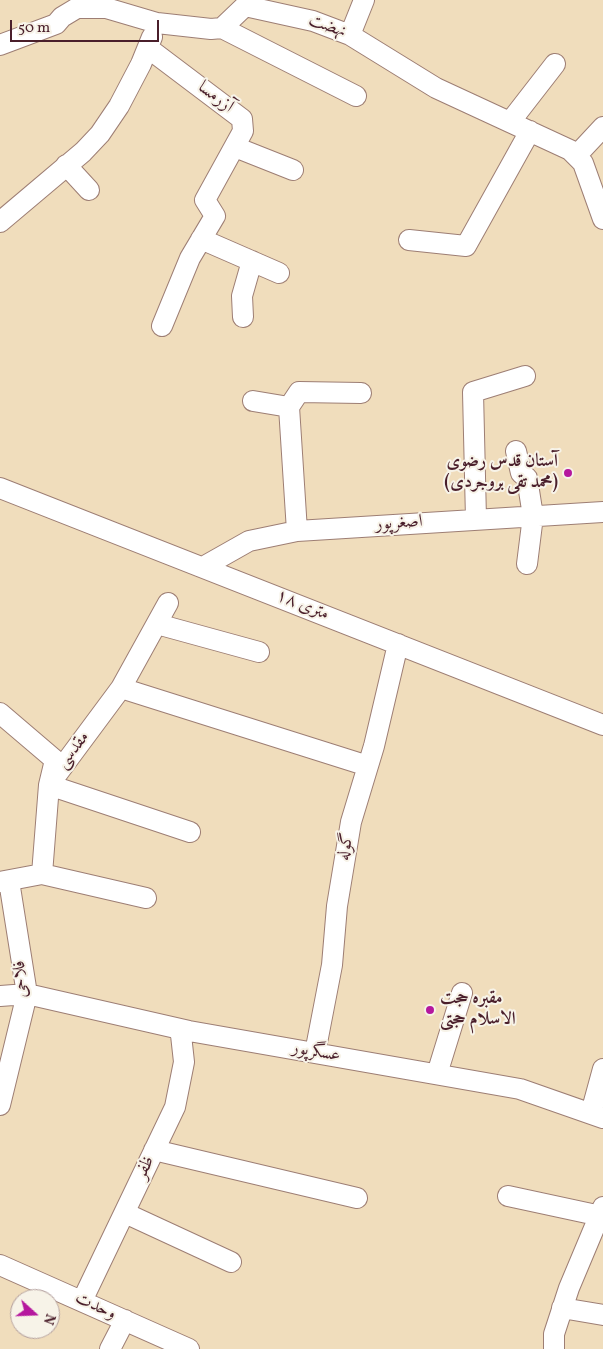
<!DOCTYPE html>
<html>
<head>
<meta charset="utf-8">
<style>
	body { margin:0 }
	#map { position:relative; width:603px; height:1349px; overflow:hidden; background:#f0ddbc; font-family:Vollkorn,serif }
	canvas { display:block }
	.north { position:absolute; left:10px; top:1289px; width:50px; height:50px; box-sizing:border-box; background:#f7f3e8; border:1px solid #b29e9c; border-radius:50%; rotate:110deg; font-size:14px; font-weight:700; line-height:20px; text-align:center; color:#4a1f2b }
	.north::after { content:''; display:block; margin:auto; width:18px; height:22px; background:#b5179e; clip-path:polygon(50% 0,100% 100%,50% 72%,0 100%) }
	.scale { position:absolute; left:10px; top:20px; width:149px; height:22px; box-sizing:border-box; border:2px solid #4a1f2b; border-top:0; padding-left:6px; font-size:15px; line-height:18px; white-space:nowrap; color:#4a1f2b; -webkit-text-stroke:4px #f7f3e8; paint-order:stroke }
</style>
</head>
<body>
<div id="map">
<canvas width="603" height="1349"></canvas>
<div class="north">N</div>
<div class="scale">50 m</div>
</div>
<script>
const c = document.querySelector('canvas').getContext('2d');
c.lineJoin = 'round';
const toPath = rows => new Path2D(rows.map(r => 'M' + r).join(''));
function trace(path, color, width, dash) { c.strokeStyle = color; c.lineWidth = width; c.lineCap = dash ? 'butt' : 'round'; c.setLineDash(dash || []); c.stroke(path); }
function write(font, color, halo, rows, align = 'center') {
  c.font = font + ' Vollkorn,Amiri,serif'; c.lineWidth = 4; c.setLineDash([]); c.textBaseline = 'middle'; c.strokeStyle = halo; c.fillStyle = color; for (const [text, x, y, turn = 0] of rows) {
    c.save(); c.translate(x, y); c.rotate((+turn || 0) * Math.PI / 180); c.textAlign = isNaN(turn) ? turn : align; if (halo) c.strokeText(text, 0, 0); c.fillText(text, 0, 0); c.restore();
  }
}
const minor = toPath([
	[222,28,356,96],
	[350,35,364,0],
	[0,45,56,24,62,17,77,8,106,8,157,23,211,29,222,28,245,6,313,21,350,35,436,88,570,150,583,163,603,219],
	[148,48,242,119,243,131,205,200,215,216,190,258,162,326],
	[510,122,555,64],
	[235,147,293,170],
	[576,156,603,127],
	[66,165,89,190],
	[0,222,83,152,100,134,119,106,141,64,152,37],
	[201,239,279,273],
	[409,240,466,246,530,131],
	[243,317,242,296,252,261],
	[253,401,289,407],
	[516,451,521,473,527,478,533,516,527,564],
	[0,488,603,725],
	[476,519,473,392,525,376],
	[297,531,289,407,299,392,361,393],
	[203,567,249,541,297,531,603,512],
	[157,624,259,652],
	[121,688,368,766],
	[0,713,55,760,49,785,190,832],
	[42,874,146,898],
	[0,882,42,874,49,785,121,688,168,603],
	[0,996,27,994,189,1031,520,1089,603,1118],
	[315,1053,332,965,337,906,351,822,374,746,398,644],
	[437,1074,462,993],
	[0,1105,27,994,9,881],
	[591,1113,603,1069],
	[154,1150,357,1198],
	[508,1196,601,1216],
	[125,1213,231,1262],
	[0,1265,189,1349],
	[82,1301,175,1107,184,1062,181,1035,178,1029],
	[562,1308,603,1315],
	[110,1349,125,1320],
	[554,1349,554,1334,569,1288,603,1207]
]);
trace(minor, '#9d7e74', 22);
trace(minor, '#fff', 20);
for (const [x, y, r, color] of [
	[568,473,5,"#b5179e"],
	[430,1010,5,"#b5179e"]
]) { const dot = new Path2D(); dot.arc(x, y, r, 0, 2 * Math.PI); c.fillStyle = color; c.fill(dot); trace(dot, '#f7f3e8', 2); }
write('18px', '#4a1f2b', '#f7f3e8', [
	["نهضت",327,27,20],
	["آزرمسا",215,98,37],
	["اصغرپور",399,524,-4],
	["۱۸ متری",302,606,22],
	["مقدسی",74,751,-53],
	["گوله",347,847,-80],
	["فلاحی",22,979,-94],
	["عسگرپور",316,1053,10],
	["ظفر",146,1168,-65],
	["وحدت",95,1307,24]
]);
write('bold 18px', '#4a1f2b', '#f7f3e8', [
	["آستان قدس رضوی",558,463],
	["(محمد تقی بروجردی)",558,484],
	["مقبره حجت",440,1000,"left"],
	["الاسلام حجتی",440,1021,"left"]
], 'right');
</script>
</body>
</html>
